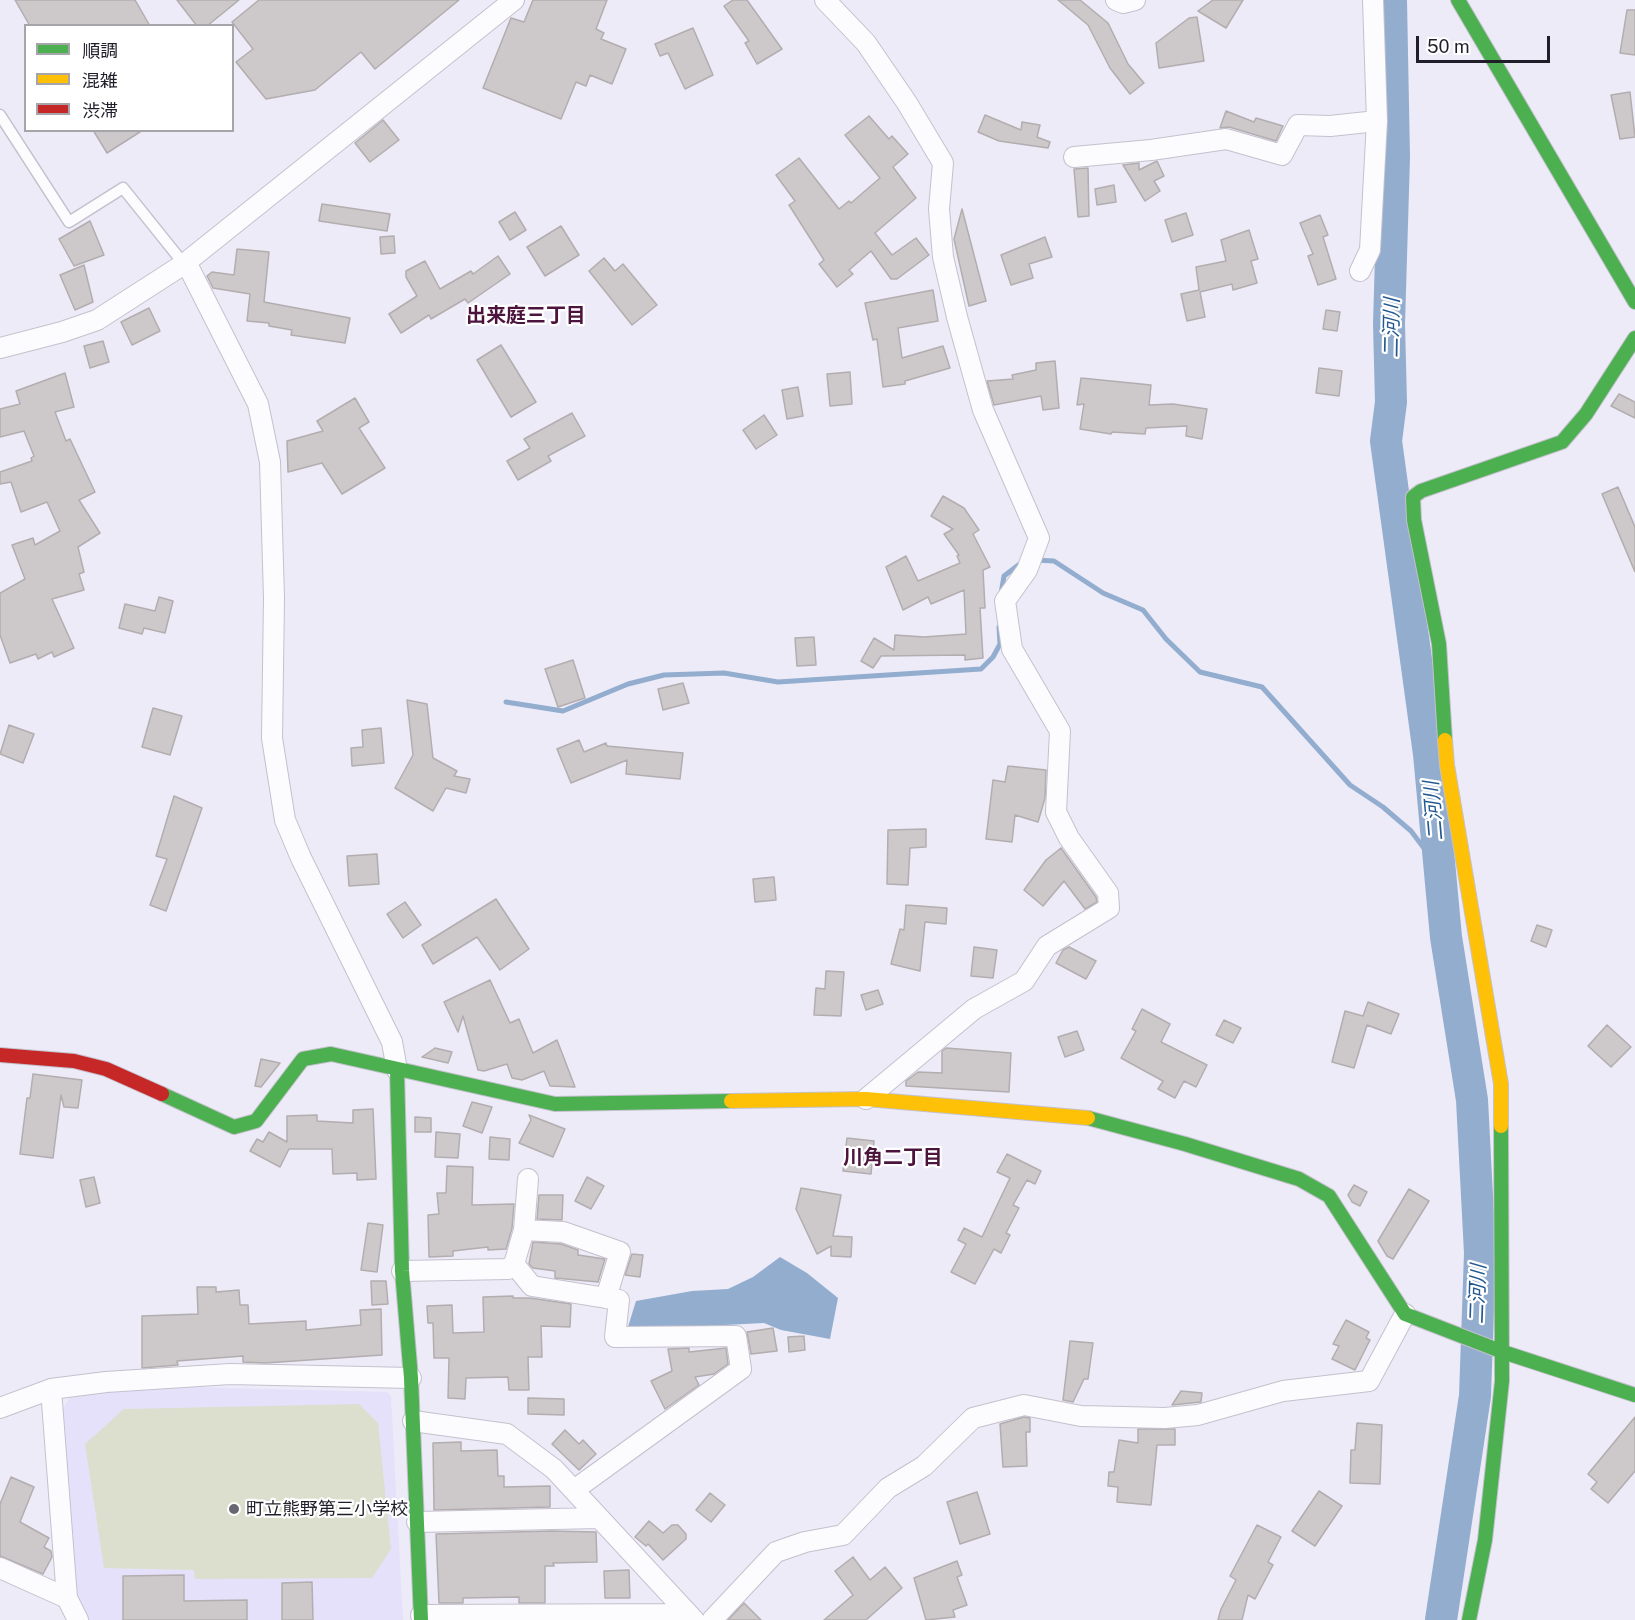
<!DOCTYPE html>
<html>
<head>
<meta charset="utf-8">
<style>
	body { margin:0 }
	#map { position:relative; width:1635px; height:1620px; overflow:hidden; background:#edebf8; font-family:"Public Sans","Noto Sans JP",sans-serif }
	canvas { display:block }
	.legend { position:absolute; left:24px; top:24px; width:210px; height:108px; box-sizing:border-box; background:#fff; border:2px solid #a6a5a9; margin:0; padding:8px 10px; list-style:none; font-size:18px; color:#201e29 }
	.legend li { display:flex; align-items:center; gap:12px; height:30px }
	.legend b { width:30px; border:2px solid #a6a5a9 }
	.scale { position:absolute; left:1416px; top:36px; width:134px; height:27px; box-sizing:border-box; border:3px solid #201e29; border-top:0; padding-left:8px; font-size:18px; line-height:21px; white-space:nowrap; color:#201e29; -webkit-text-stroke:4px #fff; paint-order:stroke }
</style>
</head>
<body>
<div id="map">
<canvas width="1635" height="1620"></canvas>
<ul class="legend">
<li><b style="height:8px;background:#4caf50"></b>順調</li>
<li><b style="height:8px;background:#ffc107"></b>混雑</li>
<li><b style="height:8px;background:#c62828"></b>渋滞</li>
</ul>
<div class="scale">50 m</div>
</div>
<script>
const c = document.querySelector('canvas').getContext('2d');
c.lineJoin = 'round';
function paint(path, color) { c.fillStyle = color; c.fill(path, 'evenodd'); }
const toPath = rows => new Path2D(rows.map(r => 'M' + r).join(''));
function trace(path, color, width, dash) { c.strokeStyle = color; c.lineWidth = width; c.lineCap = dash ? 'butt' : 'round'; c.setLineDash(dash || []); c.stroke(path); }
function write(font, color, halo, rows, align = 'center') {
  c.font = font + ' "Public Sans","Noto Sans JP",sans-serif'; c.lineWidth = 4.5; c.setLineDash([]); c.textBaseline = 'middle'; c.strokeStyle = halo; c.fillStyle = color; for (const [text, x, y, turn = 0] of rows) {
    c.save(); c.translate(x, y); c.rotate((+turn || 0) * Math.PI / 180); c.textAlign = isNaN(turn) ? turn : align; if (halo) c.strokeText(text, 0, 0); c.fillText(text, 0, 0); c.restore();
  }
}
paint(toPath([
	[154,1386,387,1392,391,1396,403,1620,83,1620,77,1609,63,1409,72,1393]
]), '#e5e1fb');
paint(toPath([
	[359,1404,378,1423,391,1549,372,1578,195,1579,194,1570,104,1568,85,1444,124,1409]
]), '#dcdfcd');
paint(toPath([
	[780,1257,807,1273,838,1298,830,1339,781,1330,764,1323,627,1330,636,1301,692,1291,728,1289,753,1277]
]), '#93adcf');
trace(toPath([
	[1034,560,1054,561,1103,593,1143,610,1166,639,1200,672,1262,687,1350,785,1383,807,1411,831,1439,868],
	[1001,594,1004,576,1025,560],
	[506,702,563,711,628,684,664,675,724,673,778,682,981,669,993,657,1000,644,999,627]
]), '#93adcf', 5);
trace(toPath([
	[1391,0,1394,157,1389,324,1391,402,1386,441,1429,754,1446,937,1472,1100,1480,1253,1475,1396,1441,1620]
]), '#93adcf', 32);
const building = toPath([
	[15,0,135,0,150,26,30,26,15,0],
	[177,0,239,0,207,26,197,26,177,0],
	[259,0,459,0,375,69,361,52,315,90,266,99,236,62,253,49,232,22,259,0],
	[533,0,607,0,596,29,604,33,601,39,626,49,612,84,590,75,586,86,576,82,561,119,483,88,511,18,524,22,533,0],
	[733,0,747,0,782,49,757,64,745,43,749,41,724,6,733,0],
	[1058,0,1080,0,1108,23,1128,64,1144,83,1130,94,1110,68,1088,25,1058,0],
	[1213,0,1243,0,1226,28,1198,11,1213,0],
	[1627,10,1635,10,1635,55,1620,53,1627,10],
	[1197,17,1204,61,1159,68,1156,43,1189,18,1197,17],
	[693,28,713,75,685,89,668,53,660,56,655,44,693,28],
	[1630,92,1635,137,1620,139,1611,95,1630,92],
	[1226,111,1254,122,1256,118,1283,126,1276,141,1229,127,1220,128,1226,111],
	[985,115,1021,130,1022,122,1040,125,1037,137,1050,142,1048,148,999,141,978,132,985,115],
	[869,116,889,139,892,136,908,154,893,167,916,198,875,233,892,255,916,238,929,255,897,279,891,279,871,251,849,270,853,274,837,287,819,264,824,260,789,205,795,201,776,175,799,158,839,209,849,201,851,203,880,178,845,135,869,116],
	[383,120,399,140,370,162,355,143,383,120],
	[93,130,143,130,107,153,93,130],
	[1157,161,1164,176,1154,181,1160,191,1145,201,1123,165,1139,163,1139,170,1157,161],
	[1088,168,1089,216,1078,217,1074,169,1088,168],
	[1114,185,1116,202,1097,205,1095,189,1114,185],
	[322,204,390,214,387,231,319,221,322,204],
	[962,209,986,301,969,306,954,239,962,209],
	[515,212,526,230,510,240,499,222,515,212],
	[1186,213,1193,235,1172,242,1165,220,1186,213],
	[1320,215,1328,235,1323,237,1336,279,1318,285,1308,256,1313,254,1300,223,1320,215],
	[90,221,104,255,74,266,59,239,90,221],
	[561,226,579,255,545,276,527,247,561,226],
	[1249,230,1258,259,1251,261,1257,283,1233,290,1232,284,1200,292,1205,317,1187,321,1181,294,1199,290,1196,267,1226,261,1221,240,1249,230],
	[394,236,395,253,381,254,380,237,394,236],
	[1045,237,1052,257,1029,264,1033,278,1011,285,1001,255,1045,237],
	[237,249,269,252,264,302,350,318,345,343,291,335,292,330,269,326,269,323,247,321,250,294,213,288,207,276,212,272,234,275,237,249],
	[498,256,510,274,468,303,465,299,431,319,429,315,401,333,389,314,417,296,406,277,406,271,425,261,440,289,471,271,473,274,498,256],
	[604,258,615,271,623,264,657,305,632,325,589,271,604,258],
	[84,265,93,302,75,310,60,275,84,265],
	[933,290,938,321,898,328,902,358,943,346,950,368,905,381,905,384,883,387,877,339,873,340,865,303,933,290],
	[149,308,160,331,132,345,121,322,149,308],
	[1326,310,1340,312,1337,331,1323,329,1326,310],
	[103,341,109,362,90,368,84,346,103,341],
	[501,345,536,402,511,417,477,360,501,345],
	[1055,361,1059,408,1043,410,1041,396,994,405,987,381,1013,379,1012,375,1036,370,1036,363,1055,361],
	[1319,368,1342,371,1339,396,1316,393,1319,368],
	[850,372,852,404,830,406,827,374,850,372],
	[65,373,74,407,55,412,66,441,70,439,95,492,79,500,100,533,78,547,84,572,79,574,84,590,52,599,74,648,54,657,52,652,38,659,36,654,10,663,0,635,0,593,25,579,12,545,33,538,35,545,60,531,47,502,21,512,11,482,0,484,0,472,32,461,31,458,34,456,24,431,0,437,0,409,20,404,16,391,65,373],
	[1081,378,1151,385,1149,405,1173,404,1207,409,1202,439,1186,436,1187,426,1146,428,1145,434,1112,432,1111,434,1080,429,1084,404,1077,405,1081,378],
	[798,387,803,416,787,419,782,390,798,387],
	[1619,394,1635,402,1635,418,1611,406,1619,394],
	[355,398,369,422,359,428,385,468,342,494,322,463,288,472,287,441,323,431,317,421,355,398],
	[572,413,585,436,548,456,551,461,518,480,507,461,530,448,524,439,572,413],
	[764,415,777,435,756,449,743,430,764,415],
	[1618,487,1635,527,1635,572,1602,494,1618,487],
	[943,496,964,508,979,530,973,534,990,567,983,570,985,608,980,608,983,658,965,660,965,655,881,656,873,668,861,661,874,638,894,650,895,635,924,637,966,634,964,590,931,604,928,597,903,610,886,567,906,556,918,581,960,563,957,556,959,555,944,534,953,529,931,516,943,496],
	[159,597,173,601,165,633,144,628,142,634,119,628,125,604,155,611,159,597],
	[814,637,816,665,797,666,795,638,814,637],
	[573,660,585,698,558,707,545,669,573,660],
	[683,683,689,703,663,710,658,689,683,683],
	[407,700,427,704,433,758,457,771,454,776,470,779,466,793,446,788,433,811,395,788,413,755,407,700],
	[153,708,182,716,170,755,142,747,153,708],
	[9,725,34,734,23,763,0,754,9,725],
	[381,728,384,763,352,766,351,748,363,747,362,730,381,728],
	[579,740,584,752,606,743,607,746,683,753,680,779,626,774,627,760,571,783,557,749,579,740],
	[1008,766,1046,770,1045,798,1038,822,1015,815,1012,842,986,839,993,780,1005,782,1008,766],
	[174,796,202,808,166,911,150,905,167,859,156,856,174,796],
	[926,829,926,847,910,848,908,885,887,884,888,830,926,829],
	[1061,848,1096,897,1097,902,1085,909,1064,881,1043,906,1024,890,1046,860,1061,848],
	[377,854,379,884,349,886,347,856,377,854],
	[774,877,776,900,755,902,753,879,774,877],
	[496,899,529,949,500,970,477,937,433,964,422,945,496,899],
	[405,902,421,925,403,938,387,914,405,902],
	[906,905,947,908,946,924,925,922,920,971,891,964,900,929,904,930,906,905],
	[1537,925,1552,930,1546,947,1531,941,1537,925],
	[974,947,997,950,993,978,971,976,974,947],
	[1069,947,1096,961,1086,979,1056,963,1063,950,1069,947],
	[826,971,844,972,841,1016,814,1015,816,988,825,989,826,971],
	[490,980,510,1023,519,1019,533,1053,557,1040,575,1087,550,1086,544,1071,522,1080,512,1078,507,1064,484,1071,478,1070,463,1016,458,1032,444,1002,490,980],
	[878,990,883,1004,866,1010,861,995,878,990],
	[1368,1002,1399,1014,1391,1034,1367,1025,1354,1068,1332,1062,1345,1011,1363,1016,1368,1002],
	[1142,1009,1170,1024,1161,1042,1207,1065,1196,1087,1184,1081,1175,1098,1158,1089,1163,1081,1121,1058,1136,1031,1132,1029,1142,1009],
	[1224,1020,1241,1028,1233,1043,1216,1035,1224,1020],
	[1607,1025,1631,1047,1611,1067,1588,1046,1607,1025],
	[1077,1031,1084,1050,1065,1057,1058,1037,1077,1031],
	[435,1048,452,1052,448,1063,422,1057,435,1048],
	[946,1048,1011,1053,1009,1092,906,1086,906,1081,918,1072,942,1073,942,1051,946,1048],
	[261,1059,280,1063,261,1087,255,1086,261,1059],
	[33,1074,82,1080,78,1108,64,1107,61,1095,53,1158,20,1154,27,1098,30,1098,33,1074],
	[472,1102,492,1107,482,1133,463,1126,472,1102],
	[373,1109,376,1179,357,1180,357,1173,333,1174,332,1149,289,1149,280,1167,250,1151,257,1139,263,1142,269,1132,287,1142,287,1116,317,1115,317,1121,353,1123,353,1110,373,1109],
	[529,1115,565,1129,553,1157,519,1143,531,1120,529,1115],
	[415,1117,431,1118,431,1132,415,1132,415,1117],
	[436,1132,460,1134,458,1158,435,1157,436,1132],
	[490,1137,510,1139,509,1160,489,1159,490,1137],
	[847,1138,874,1141,871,1174,843,1171,847,1138],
	[1007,1154,1041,1171,1035,1184,1027,1180,1013,1205,1019,1208,1006,1233,1010,1235,1001,1253,994,1249,975,1284,951,1272,966,1244,958,1240,964,1228,982,1237,1010,1178,997,1172,1007,1154],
	[447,1166,473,1167,472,1205,514,1204,512,1228,506,1249,488,1250,488,1247,453,1251,453,1256,429,1257,428,1215,439,1214,437,1193,446,1193,447,1166],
	[94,1177,100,1203,86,1207,80,1180,94,1177],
	[587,1177,604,1186,591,1209,575,1201,587,1177],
	[1354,1185,1367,1192,1360,1206,1352,1202,1348,1195,1354,1185],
	[801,1188,841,1195,833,1236,852,1237,851,1257,831,1256,831,1246,817,1254,796,1209,801,1188],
	[1409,1189,1429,1201,1393,1259,1387,1256,1378,1241,1409,1189],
	[539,1195,563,1195,562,1220,537,1219,539,1195],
	[368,1223,383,1225,377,1272,361,1270,368,1223],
	[533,1242,561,1244,578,1250,578,1255,605,1259,598,1282,555,1278,555,1271,533,1268,529,1264,533,1242],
	[632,1254,643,1255,640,1277,625,1275,632,1254],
	[371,1281,386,1281,388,1304,372,1305,371,1281],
	[197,1287,216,1287,216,1292,239,1290,240,1305,248,1305,249,1324,306,1321,306,1330,361,1325,360,1310,381,1309,382,1355,265,1363,243,1362,243,1356,177,1361,178,1365,142,1368,142,1316,198,1314,197,1287],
	[513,1296,513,1298,530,1298,571,1304,570,1327,541,1326,542,1357,528,1357,529,1390,509,1390,508,1377,466,1378,465,1399,448,1398,449,1358,434,1358,433,1323,428,1323,427,1306,452,1305,453,1333,484,1332,483,1297,513,1296],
	[1346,1320,1369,1332,1366,1338,1370,1340,1355,1370,1332,1359,1339,1346,1333,1344,1346,1320],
	[773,1328,777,1351,751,1354,747,1332,773,1328],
	[804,1336,805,1350,789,1352,788,1337,804,1336],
	[1070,1341,1093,1343,1088,1379,1084,1379,1073,1402,1063,1400,1070,1341],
	[689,1348,689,1352,726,1348,728,1364,714,1374,695,1377,699,1385,665,1409,651,1381,672,1371,668,1349,689,1348],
	[1181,1391,1202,1393,1201,1402,1172,1405,1181,1391],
	[528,1398,564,1399,564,1415,528,1414,528,1398],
	[1024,1417,1030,1418,1030,1432,1026,1432,1027,1466,1003,1467,1000,1424,1024,1417],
	[1635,1417,1635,1471,1608,1503,1591,1489,1597,1482,1588,1474,1635,1417],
	[1357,1423,1382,1425,1380,1484,1350,1483,1351,1450,1355,1450,1357,1423],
	[1138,1429,1175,1429,1175,1445,1157,1445,1151,1505,1117,1502,1118,1487,1108,1486,1109,1472,1114,1472,1119,1440,1138,1443,1138,1429],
	[565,1430,579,1444,583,1440,596,1454,579,1470,552,1444,565,1430],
	[461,1442,461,1451,497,1450,498,1476,504,1476,504,1487,550,1486,550,1507,434,1510,433,1443,461,1442],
	[11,1477,34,1487,20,1522,49,1538,44,1547,51,1551,52,1557,43,1574,0,1556,0,1504,11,1477],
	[1319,1491,1342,1506,1315,1546,1292,1531,1319,1491],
	[977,1492,990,1534,960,1544,947,1502,977,1492],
	[710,1493,725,1505,711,1522,696,1510,710,1493],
	[649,1521,663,1533,672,1525,678,1525,686,1534,686,1539,663,1560,648,1544,646,1546,635,1537,649,1521],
	[1257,1525,1281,1537,1268,1562,1273,1565,1255,1599,1248,1595,1242,1620,1218,1620,1221,1609,1236,1580,1230,1576,1257,1525],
	[551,1531,596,1532,597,1562,553,1563,554,1566,545,1566,545,1603,519,1603,519,1597,463,1598,463,1603,439,1603,436,1534,551,1531],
	[853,1557,870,1580,885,1567,902,1588,866,1620,824,1620,853,1595,835,1571,853,1557],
	[957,1561,962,1575,957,1577,967,1605,953,1610,955,1617,926,1620,914,1578,957,1561],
	[629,1570,630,1598,605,1598,604,1571,629,1570],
	[184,1575,184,1601,247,1600,247,1620,123,1620,123,1576,184,1575],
	[312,1582,313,1620,282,1620,282,1583,312,1582],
	[744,1603,761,1620,728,1620,744,1603]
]);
paint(building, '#cdc8c9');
trace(building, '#b3adaf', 1.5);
const lane = toPath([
	[0,115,69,222,123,188,184,264]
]);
const street = toPath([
	[825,0,866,43,907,103,943,163,939,209,943,257,957,317,983,410,1039,538,1027,570,1005,601,1012,649,1060,731,1056,812,1069,838,1108,893,1109,908,1047,946,1024,981,974,1009,866,1099],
	[1116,0,1123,3,1135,0],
	[1074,157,1151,150,1226,139,1282,155,1298,125,1330,126,1377,121],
	[186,262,258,404,270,462,274,598,272,738,285,820,301,858,392,1042,397,1070],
	[1360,271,1370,250,1377,121,1373,0],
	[0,348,62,332,97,320,184,264,514,0],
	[524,1230,563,1232,620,1252,606,1298,619,1300,615,1337,736,1336,741,1369,574,1490],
	[514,1264,532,1286,606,1298],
	[402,1271,508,1269,514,1264,524,1230,528,1179],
	[51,1389,67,1598,78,1620],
	[0,1408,51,1389,106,1382,230,1374,411,1378],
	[413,1421,507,1434,554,1469,694,1620],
	[417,1522,599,1518],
	[0,1568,67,1598],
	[421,1615,688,1614],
	[712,1620,776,1552,805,1542,843,1535,888,1488,924,1466,973,1418,1024,1405,1081,1416,1165,1418,1198,1415,1283,1391,1369,1381,1405,1314]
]);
const fast = toPath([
	[1458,0,1635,302],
	[1445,740,1439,644,1414,520,1413,497,1421,491,1562,442,1586,414,1635,338],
	[397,1070,402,1271,411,1378,421,1620],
	[162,1094,234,1127,256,1121,303,1059,331,1054,555,1104,731,1101],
	[1088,1118,1185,1144,1299,1179,1329,1196,1405,1314,1503,1352,1635,1395],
	[1469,1620,1485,1540,1502,1381,1501,1126]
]);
const slow = toPath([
	[1445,740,1447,765,1501,1084,1501,1126],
	[731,1101,866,1099,1088,1118]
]);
const jam = toPath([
	[0,1055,74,1061,106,1069,162,1094]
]);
trace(lane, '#c4c1cd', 13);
trace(street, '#c4c1cd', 22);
trace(fast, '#c4c1cd', 16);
trace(slow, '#c4c1cd', 16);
trace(jam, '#c4c1cd', 16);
trace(lane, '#fcfcfe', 10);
trace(street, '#fcfcfe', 20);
trace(fast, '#4caf50', 14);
trace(slow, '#ffc107', 14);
trace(jam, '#c62828', 14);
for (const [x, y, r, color] of [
	[234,1509,6,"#686671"]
]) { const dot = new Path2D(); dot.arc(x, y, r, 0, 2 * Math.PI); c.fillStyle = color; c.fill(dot); trace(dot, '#fff', 2); }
write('18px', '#201e29', '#fff', [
	["町立熊野第三小学校",246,1509]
], 'left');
write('bold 20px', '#4c133d', '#fff', [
	["出来庭三丁目",526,316],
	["川角二丁目",893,1158]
]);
write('italic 20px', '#22588f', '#fff', [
	["二河川",1392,328,-89],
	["二河川",1434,811,-95],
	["二河川",1478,1294,-88]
]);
</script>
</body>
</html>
